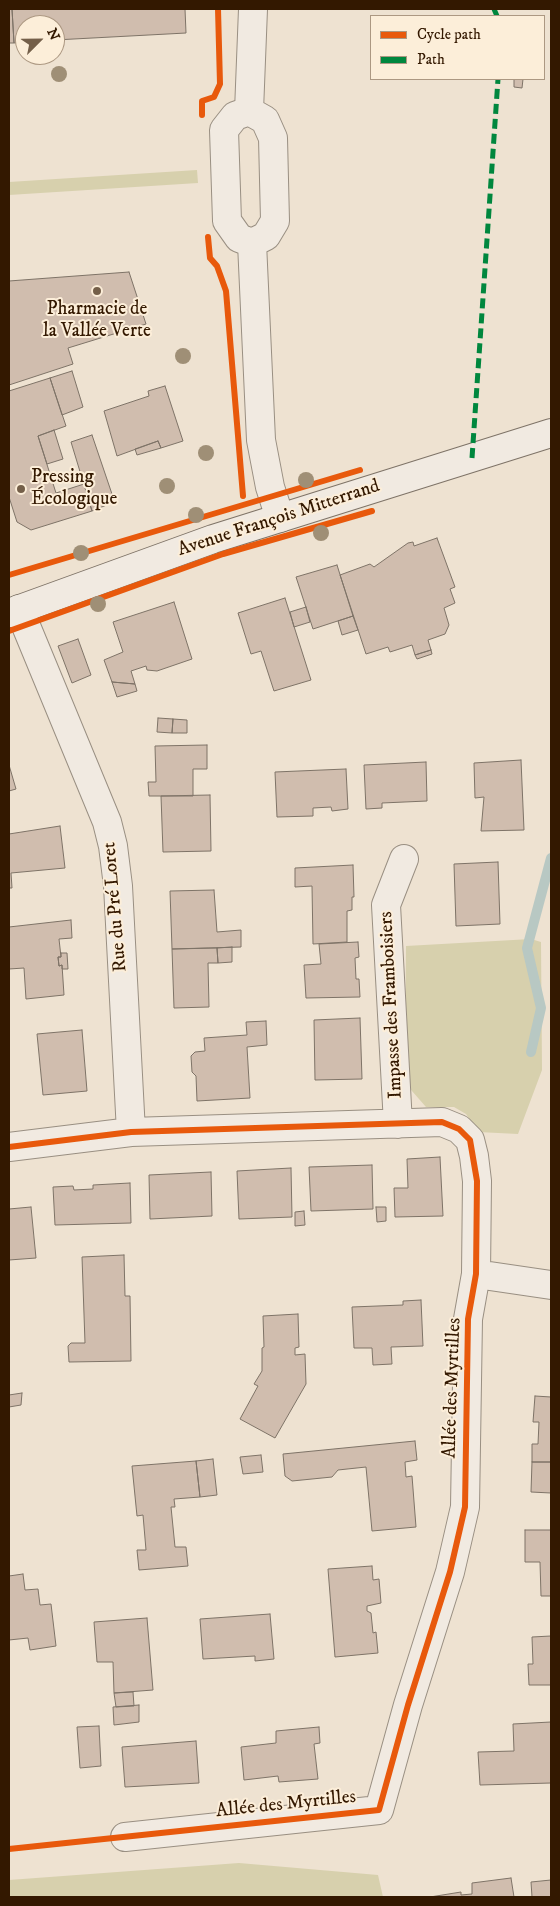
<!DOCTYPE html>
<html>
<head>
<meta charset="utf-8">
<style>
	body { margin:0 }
	#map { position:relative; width:560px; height:1906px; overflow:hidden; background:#eee2d1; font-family:"IM FELL DW Pica",serif }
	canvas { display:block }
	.frame { position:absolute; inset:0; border:10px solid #331800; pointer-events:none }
	.legend { position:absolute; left:370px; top:15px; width:175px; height:65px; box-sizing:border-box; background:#fceed9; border:1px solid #ac9882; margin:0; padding:6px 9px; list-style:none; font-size:15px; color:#331800 }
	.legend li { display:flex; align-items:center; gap:10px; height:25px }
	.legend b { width:25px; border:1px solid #ac9882 }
	.north { position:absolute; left:15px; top:15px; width:50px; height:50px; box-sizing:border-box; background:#fceed9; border:1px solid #ac9882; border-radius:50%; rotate:67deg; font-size:14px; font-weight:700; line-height:20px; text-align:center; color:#331800 }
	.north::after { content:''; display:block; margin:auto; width:18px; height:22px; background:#745f49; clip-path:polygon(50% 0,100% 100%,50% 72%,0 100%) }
</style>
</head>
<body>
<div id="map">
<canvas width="560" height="1906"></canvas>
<div class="frame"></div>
<ul class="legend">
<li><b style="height:6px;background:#e8590c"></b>Cycle path</li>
<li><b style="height:6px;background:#00873e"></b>Path</li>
</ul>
<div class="north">N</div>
</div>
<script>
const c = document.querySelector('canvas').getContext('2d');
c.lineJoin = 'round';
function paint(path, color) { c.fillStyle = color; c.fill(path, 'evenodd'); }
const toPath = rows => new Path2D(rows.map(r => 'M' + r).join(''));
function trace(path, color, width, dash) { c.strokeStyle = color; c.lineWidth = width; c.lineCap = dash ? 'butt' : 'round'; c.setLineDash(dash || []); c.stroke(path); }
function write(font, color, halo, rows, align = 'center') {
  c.font = font + ' "IM FELL DW Pica",serif'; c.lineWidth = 4; c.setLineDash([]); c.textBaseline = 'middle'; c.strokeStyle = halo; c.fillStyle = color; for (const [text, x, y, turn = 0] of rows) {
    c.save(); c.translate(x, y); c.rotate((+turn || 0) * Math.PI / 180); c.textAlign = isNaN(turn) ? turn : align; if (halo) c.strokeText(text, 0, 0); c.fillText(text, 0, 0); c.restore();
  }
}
paint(toPath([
	[197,170,198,183,9,195,9,182],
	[531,939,541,942,542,1070,518,1134,478,1132,466,1114,454,1107,426,1107,405,1083,406,946],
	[239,1863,378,1875,383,1897,9,1897,9,1880]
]), '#d7d0ad');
trace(toPath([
	[531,1052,541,1008,527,948,551,858]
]), '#b8c8c3', 10);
const building = toPath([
	[9,9,12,9,14,43,9,43,9,9],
	[12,9,185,9,186,33,55,40,55,25,25,25,25,42,14,43,12,9],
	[514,79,523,79,522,88,514,87,514,79],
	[129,272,146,324,68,348,73,364,9,385,9,281,129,272],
	[72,371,83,407,62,415,50,378,72,371],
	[50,378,66,426,38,436,56,493,84,484,92,511,31,530,17,522,9,497,9,391,50,378],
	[165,386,183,441,161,448,158,441,117,456,104,411,149,396,148,391,165,386],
	[54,430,63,459,47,464,38,436,54,430],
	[92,435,113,497,109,504,92,511,71,442,92,435],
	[158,441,161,448,137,455,135,449,158,441],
	[437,538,455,587,450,589,455,603,444,608,449,625,445,634,428,640,431,650,415,655,412,645,390,652,388,647,366,654,340,575,370,564,374,567,408,543,413,542,414,546,437,538],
	[337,565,353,616,313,629,296,577,337,565],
	[285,598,311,680,274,691,261,651,251,654,238,613,285,598],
	[174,602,192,659,157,671,147,670,146,666,131,671,135,684,112,682,104,660,123,652,113,622,174,602],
	[306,607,310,622,294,627,290,612,306,607],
	[353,616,358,630,342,635,338,621,353,616],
	[78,639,91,675,72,683,58,646,78,639],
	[431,650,432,654,417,659,415,655,431,650],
	[112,682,135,684,137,691,117,697,112,682],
	[158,718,173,719,172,733,157,732,158,718],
	[173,719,187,720,187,733,172,733,173,719],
	[207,745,207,769,193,769,193,796,149,796,148,782,156,782,155,746,207,745],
	[521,760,524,830,481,831,484,797,475,798,474,763,521,760],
	[426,762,427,801,382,803,382,808,366,809,364,765,426,762],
	[9,765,16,789,9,791,9,765],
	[346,769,348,809,332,811,331,807,313,808,313,816,277,817,275,772,346,769],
	[210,795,211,851,163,852,161,796,210,795],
	[60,826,65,868,11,873,12,888,9,888,9,834,60,826],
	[498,862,500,924,456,926,454,864,498,862],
	[353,865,354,897,352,897,352,910,347,911,347,942,313,944,312,886,295,887,295,868,353,865],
	[214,890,217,932,241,930,241,947,172,949,170,891,214,890],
	[71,920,72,938,59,939,61,957,58,957,59,966,62,965,64,995,26,999,24,968,9,969,9,927,71,920],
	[358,942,359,957,355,958,356,979,359,979,360,997,306,998,304,965,321,964,319,944,358,942],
	[232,947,232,962,218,963,217,948,232,947],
	[217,948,218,963,208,963,209,1007,174,1008,172,949,217,948],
	[61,953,67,953,68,969,62,969,62,965,59,966,58,957,61,957,61,953],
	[360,1018,362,1079,315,1080,314,1020,360,1018],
	[266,1021,267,1045,247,1047,250,1098,197,1101,196,1076,192,1072,191,1056,195,1052,205,1051,204,1038,247,1035,246,1022,266,1021],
	[82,1030,87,1091,43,1095,37,1034,82,1030],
	[440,1157,443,1216,395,1217,394,1188,408,1188,407,1159,440,1157],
	[372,1165,373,1209,311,1211,309,1167,372,1165],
	[291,1168,292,1217,239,1219,237,1171,291,1168],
	[211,1172,212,1216,150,1219,149,1175,211,1172],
	[130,1183,131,1223,55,1225,53,1187,73,1186,74,1190,93,1189,93,1185,130,1183],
	[31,1207,36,1258,9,1260,9,1209,31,1207],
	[376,1207,386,1207,386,1221,377,1222,376,1207],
	[304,1211,305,1225,295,1226,295,1212,304,1211],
	[124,1255,125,1296,130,1296,131,1361,69,1362,68,1346,71,1343,85,1343,82,1257,124,1255],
	[421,1300,423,1346,391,1347,392,1364,373,1365,372,1348,354,1348,352,1307,403,1305,403,1301,421,1300],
	[298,1314,299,1347,295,1348,295,1355,305,1354,306,1384,275,1438,240,1419,258,1386,254,1384,262,1371,262,1348,264,1347,263,1316,298,1314],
	[22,1393,21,1405,9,1407,9,1395,22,1393],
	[535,1396,551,1397,551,1462,532,1462,532,1444,538,1444,539,1422,533,1422,535,1396],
	[415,1441,417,1460,405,1462,406,1477,412,1476,416,1527,372,1531,366,1467,338,1470,332,1477,292,1481,285,1476,283,1454,415,1441],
	[261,1455,263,1472,243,1474,240,1457,261,1455],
	[213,1459,217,1495,200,1497,196,1461,213,1459],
	[196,1461,200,1497,174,1499,175,1507,171,1507,175,1547,186,1547,188,1566,139,1570,137,1550,146,1550,143,1515,137,1516,132,1466,196,1461],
	[532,1462,551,1462,551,1493,531,1492,532,1462],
	[525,1530,551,1530,551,1596,541,1596,540,1562,525,1562,525,1530],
	[372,1566,373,1580,379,1579,381,1603,367,1606,367,1611,371,1613,373,1633,376,1632,378,1653,335,1657,328,1569,372,1566],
	[23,1574,25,1590,38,1589,40,1605,51,1604,56,1646,30,1650,28,1638,9,1640,9,1576,23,1574],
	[270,1614,274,1659,255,1661,255,1656,203,1659,200,1619,270,1614],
	[147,1618,153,1690,114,1693,113,1662,97,1662,94,1622,147,1618],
	[551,1636,551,1685,529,1685,528,1664,533,1664,532,1637,551,1636],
	[133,1692,134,1706,116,1707,114,1693,133,1692],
	[139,1705,139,1722,114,1725,113,1707,139,1705],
	[551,1722,551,1783,480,1785,478,1752,514,1751,513,1724,551,1722],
	[99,1726,101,1766,80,1768,77,1727,99,1726],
	[319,1727,320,1743,314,1744,318,1779,279,1782,278,1776,244,1780,241,1747,276,1743,276,1731,319,1727],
	[196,1741,199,1783,125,1787,122,1747,196,1741],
	[511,1878,514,1897,430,1897,461,1892,461,1895,472,1894,472,1883,511,1878],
	[551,1880,551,1897,532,1897,531,1882,551,1880]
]);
paint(building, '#d0bdae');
trace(building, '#7e7367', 1);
const minor = toPath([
	[249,111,265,120,273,138,275,221,266,236,252,243,239,238,227,221,224,130,235,116,249,111],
	[249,111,253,9],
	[252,243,261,440,270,487,280,518],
	[19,609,107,822,113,846,118,886,131,1132],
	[398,1124,386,905,404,859],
	[9,1147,131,1132,442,1122,459,1129,470,1140,474,1156,477,1181,476,1274,468,1319,465,1507,450,1572,408,1705,379,1810,125,1837],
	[476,1274,551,1285]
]);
const secondary = toPath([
	[9,613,213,539,551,433]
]);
trace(minor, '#998f82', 30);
trace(secondary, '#7e7367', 30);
trace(minor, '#f1eae1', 28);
trace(secondary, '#f1eae1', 28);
trace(toPath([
	[494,9,497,16],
	[472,458,498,79]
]), '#00873e', 5, [10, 5]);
trace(toPath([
	[202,115,202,101,214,97,220,84,218,9],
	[208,237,210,258,217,266,226,291,243,496],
	[9,575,360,470],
	[9,631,223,554,372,511],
	[9,1147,131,1132,442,1122,459,1129,470,1140,477,1181,476,1274,468,1319,465,1507,450,1572,408,1705,379,1810,9,1849]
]), '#e8590c', 6);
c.fillStyle = '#9f8f76';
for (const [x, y] of [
	[59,74],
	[183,356],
	[206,453],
	[306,480],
	[167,486],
	[196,515],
	[321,533],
	[81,553],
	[98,604]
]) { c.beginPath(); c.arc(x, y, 8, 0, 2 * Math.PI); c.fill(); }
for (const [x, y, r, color] of [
	[97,291,5,"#745f49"],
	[21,489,5,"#745f49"]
]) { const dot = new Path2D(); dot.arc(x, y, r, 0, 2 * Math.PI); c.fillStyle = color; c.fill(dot); trace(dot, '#fceed9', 2); }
write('19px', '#331800', '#fceed9', [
	["Pharmacie de",97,310],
	["la Vallée Verte",97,332],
	["Pressing",31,478,"left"],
	["Écologique",31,500,"left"]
]);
write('19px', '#331800', '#fceed9', [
	["Avenue François Mitterrand",279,519,-18],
	["Rue du Pré Loret",116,907,-95],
	["Impasse des Framboisiers",392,1005,-93],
	["Allée des Myrtilles",453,1388,-88],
	["Allée des Myrtilles",286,1805,-6]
]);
</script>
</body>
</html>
